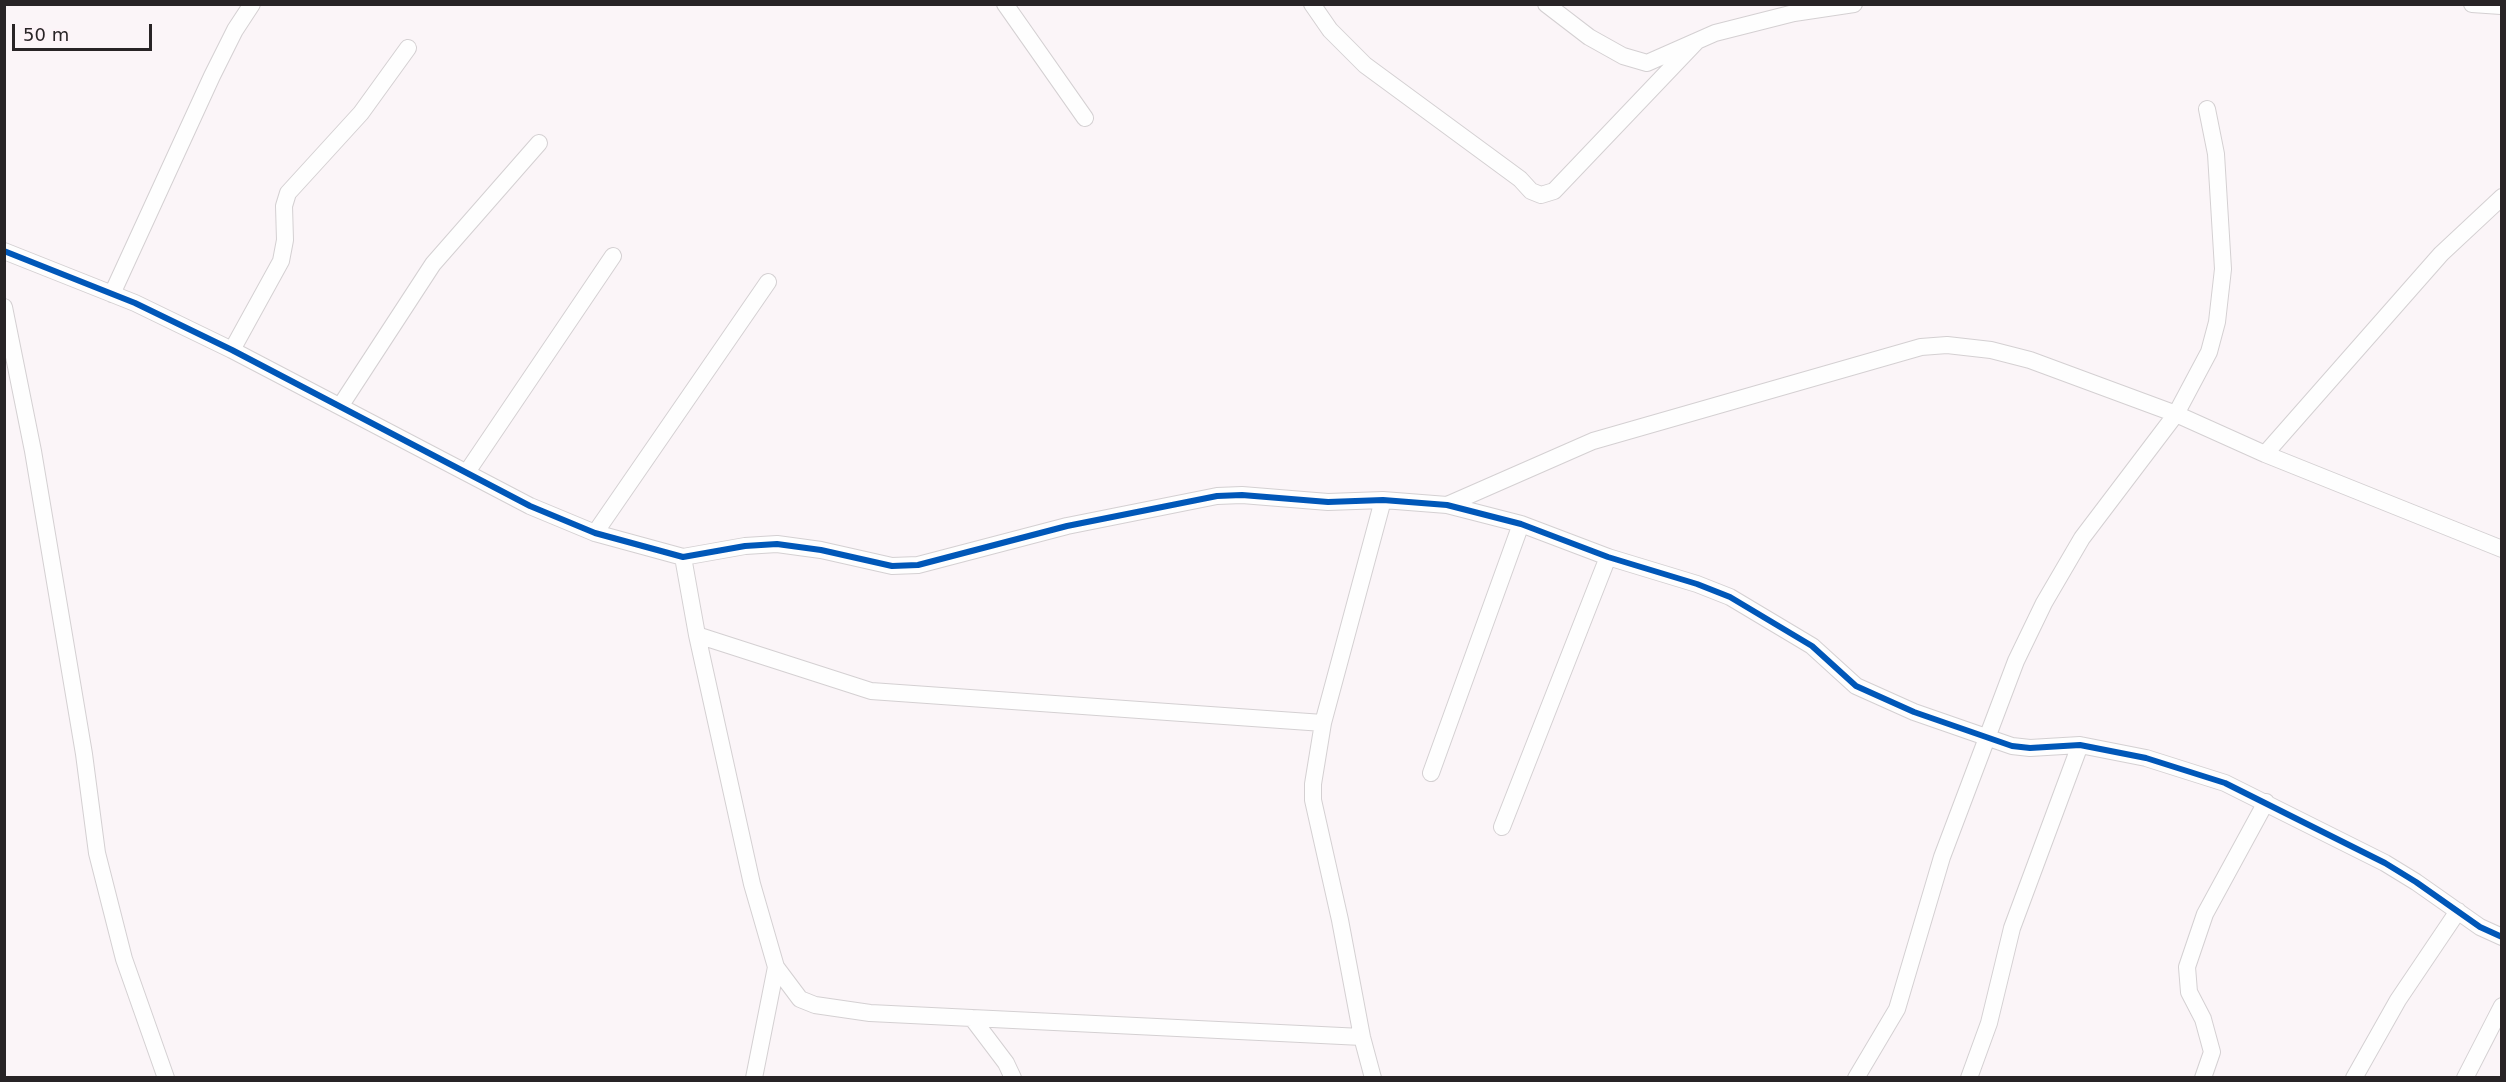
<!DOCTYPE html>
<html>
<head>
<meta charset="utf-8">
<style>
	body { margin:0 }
	#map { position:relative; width:2506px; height:1082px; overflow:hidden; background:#fbf5f8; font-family:"DejaVu Sans",sans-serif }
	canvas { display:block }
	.frame { position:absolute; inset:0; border:6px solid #282426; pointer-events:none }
	.scale { position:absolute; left:12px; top:24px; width:140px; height:27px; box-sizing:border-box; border:3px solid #282426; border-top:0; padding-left:8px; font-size:18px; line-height:21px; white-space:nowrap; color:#282426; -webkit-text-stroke:4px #fdf3f8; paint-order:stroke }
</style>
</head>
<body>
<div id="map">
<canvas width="2506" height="1082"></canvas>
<div class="frame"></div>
<div class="scale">50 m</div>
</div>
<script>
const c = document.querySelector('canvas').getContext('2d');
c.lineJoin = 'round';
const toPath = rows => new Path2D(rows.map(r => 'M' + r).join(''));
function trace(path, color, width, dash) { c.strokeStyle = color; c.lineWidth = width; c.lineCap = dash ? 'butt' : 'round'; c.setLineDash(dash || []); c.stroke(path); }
const street = toPath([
	[1005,4,1085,118],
	[1312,4,1330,30,1365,65,1520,179,1531,191,1541,195,1554,191,1697,41],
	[1546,4,1589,37,1623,56,1647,63,1715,33,1794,13,1854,4],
	[2472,4,2501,6],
	[4,251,135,303,232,350,530,506,595,533,683,557,745,546,777,544,821,550,892,566,918,565,1067,526,1217,496,1242,495,1328,502,1383,500,1447,505,1521,524,1608,557,1697,584,1730,597,1812,646,1856,686,1914,712,2012,746,2030,748,2080,745,2146,758,2225,783,2385,863,2416,882,2480,927,2502,937],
	[112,294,212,76,235,30,252,4],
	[4,307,33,451,84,754,97,853,124,959,166,1078],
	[232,350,281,261,285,240,284,206,288,193,361,113,408,48],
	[341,405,433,264,539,143],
	[2265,454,2441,254,2502,197],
	[467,472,613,256],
	[1447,505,1593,441,1921,347,1947,345,1991,350,2030,360,2176,414,2265,454,2502,549],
	[595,533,768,282],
	[683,557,697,635,752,884,776,967,800,999,815,1005,870,1013,972,1018,1006,1063,1013,1078],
	[697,635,871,691,1323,723],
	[1431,773,1521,524],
	[1502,827,1608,557],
	[972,1018,1362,1037],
	[754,1078,776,967],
	[1373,1078,1362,1037,1340,920,1313,800,1313,784,1323,723,1383,500],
	[1856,1078,1897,1009,1942,857,2016,661,2044,603,2082,538,2176,414,2209,352,2217,322,2223,269,2216,154,2207,109],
	[1969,1078,1989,1023,2012,928,2080,745],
	[2203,1078,2212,1052,2203,1019,2189,992,2187,967,2205,914,2266,802],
	[2354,1078,2398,1000,2458,911],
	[2465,1078,2502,1006]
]);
trace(street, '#d4d0d2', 18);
trace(street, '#fefefe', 16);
trace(toPath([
	[4,251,135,303,232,350,530,506,595,533,683,557,745,546,777,544,821,550,892,566,918,565,1067,526,1217,496,1242,495,1328,502,1383,500,1447,505,1521,524,1608,557,1697,584,1730,597,1812,646,1856,686,1914,712,2012,746,2030,748,2080,745,2146,758,2225,783,2385,863,2416,882,2480,927,2502,937]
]), '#0057b8', 6);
</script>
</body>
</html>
